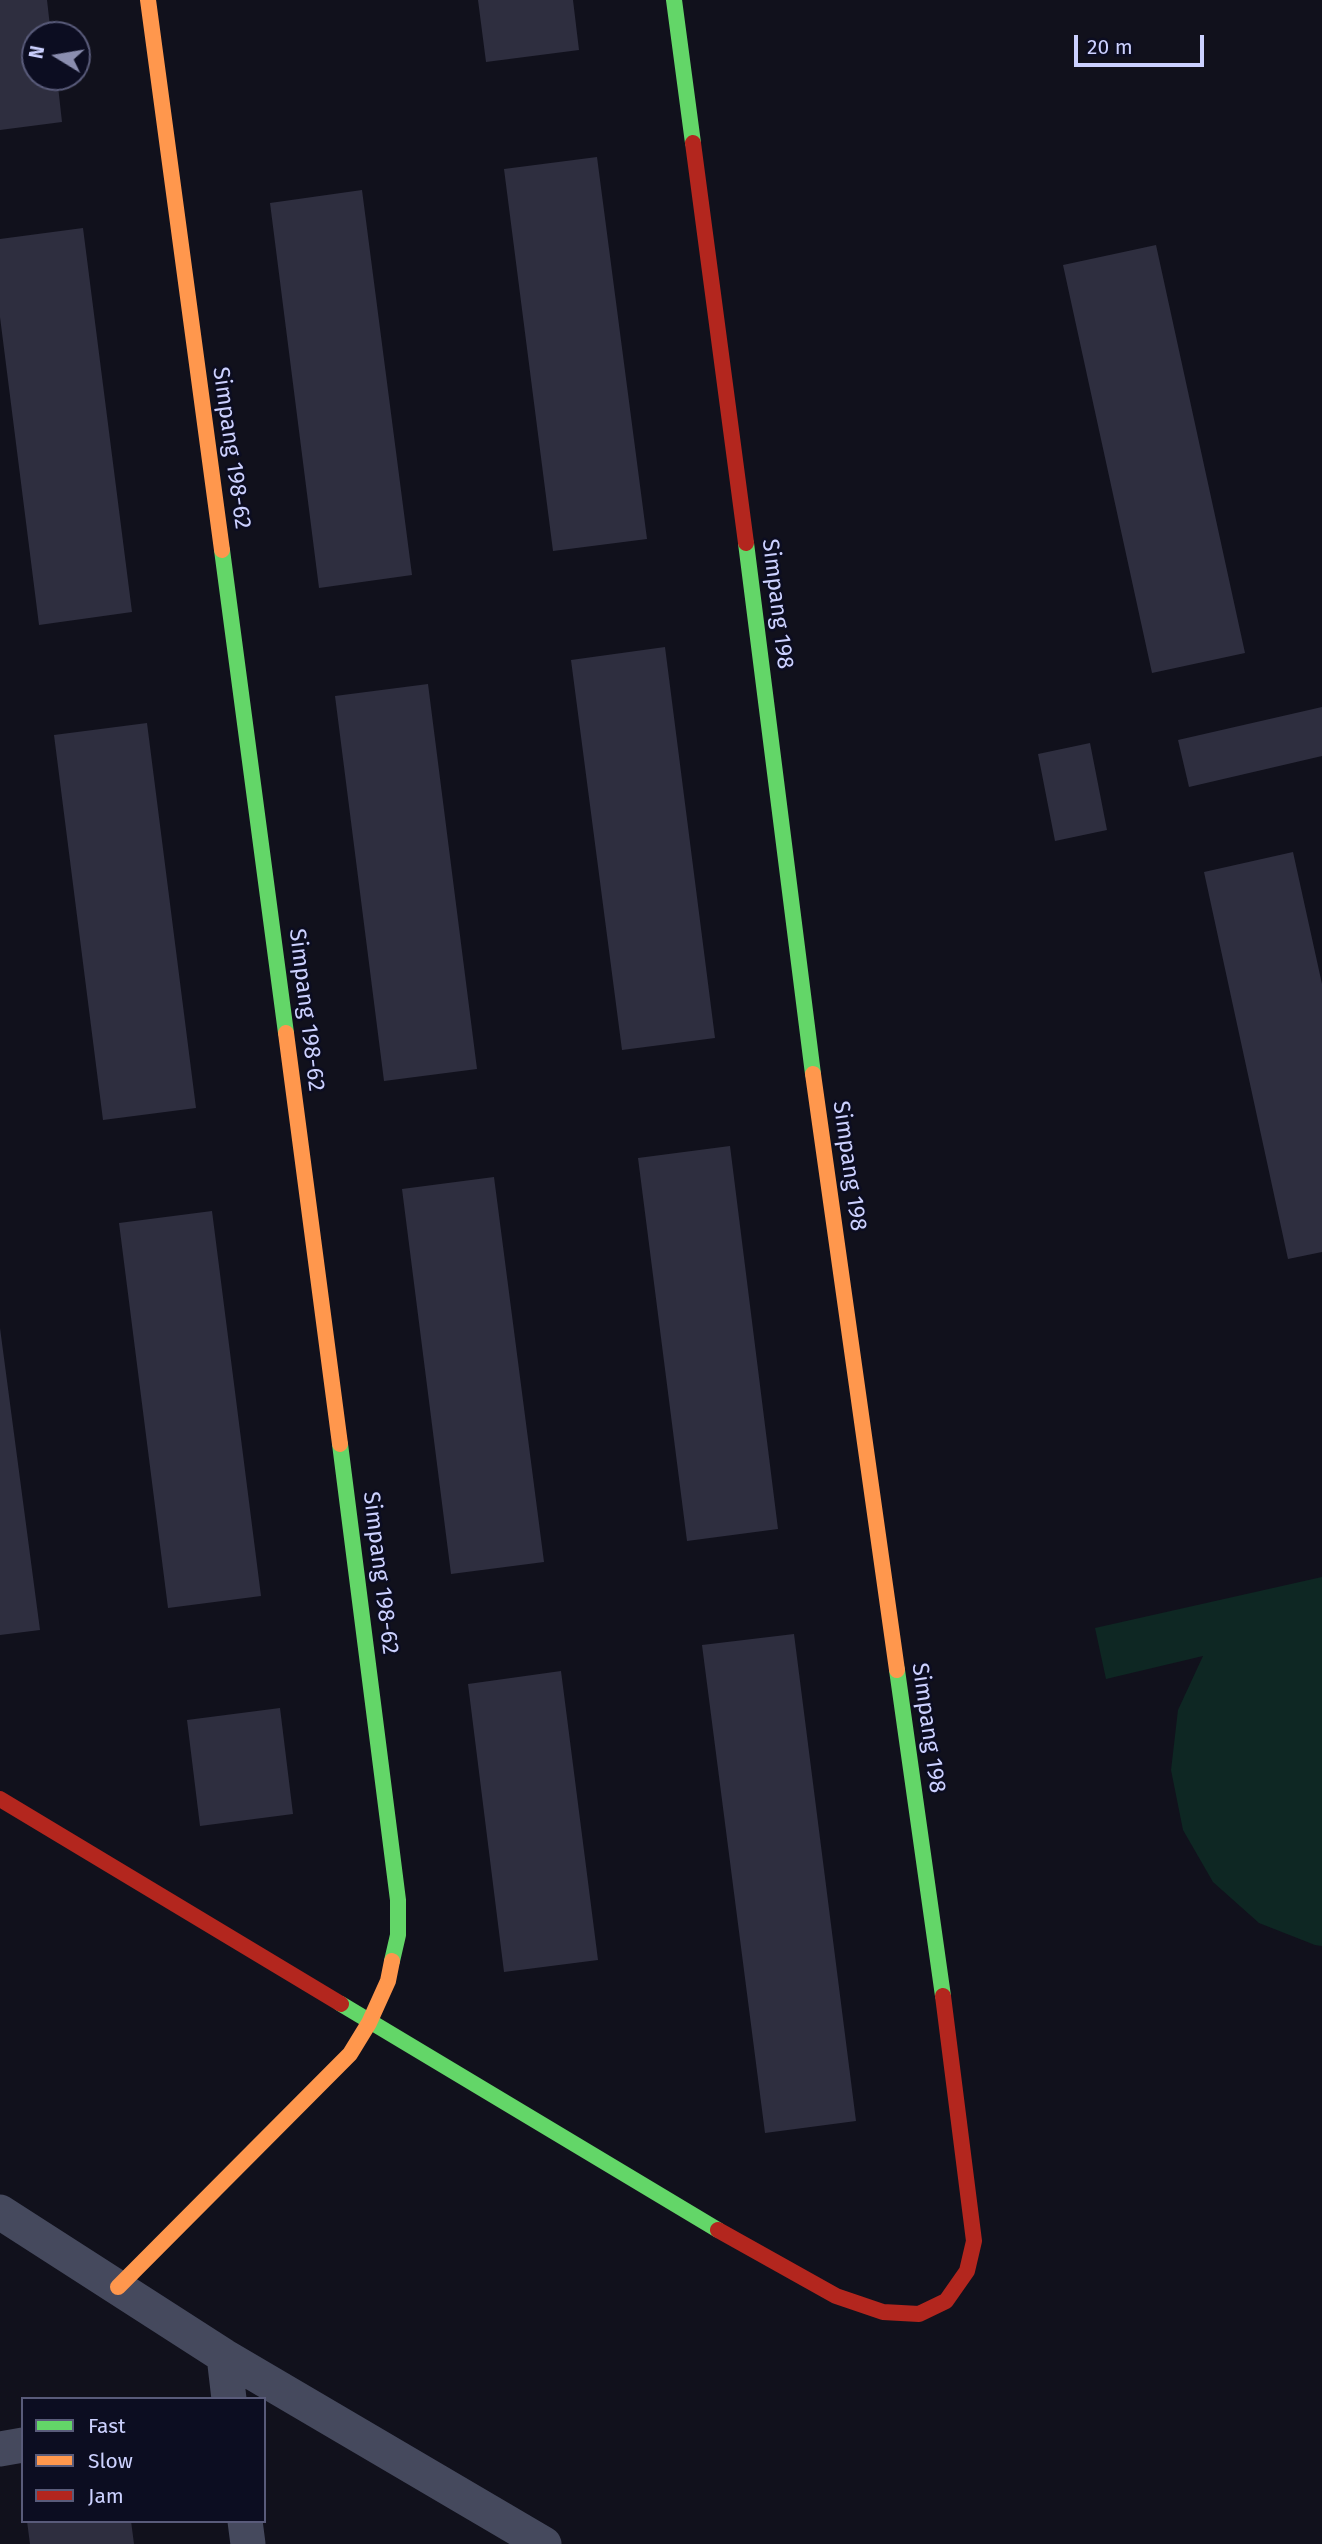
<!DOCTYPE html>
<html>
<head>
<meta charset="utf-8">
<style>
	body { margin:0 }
	#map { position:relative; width:1322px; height:2544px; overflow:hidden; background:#11111c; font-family:"Fira Sans",sans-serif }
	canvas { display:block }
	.legend { position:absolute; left:21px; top:2397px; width:245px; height:126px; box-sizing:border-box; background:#0c0d21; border:2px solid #595b7a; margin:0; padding:9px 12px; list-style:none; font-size:21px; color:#ccd1ff }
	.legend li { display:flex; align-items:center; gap:14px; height:35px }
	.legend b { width:35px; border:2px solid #595b7a }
	.north { position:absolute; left:21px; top:21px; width:70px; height:70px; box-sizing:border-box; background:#0c0d21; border:2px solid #595b7a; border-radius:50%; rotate:281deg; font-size:19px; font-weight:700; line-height:28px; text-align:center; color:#ccd1ff }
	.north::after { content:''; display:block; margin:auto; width:24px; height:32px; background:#8b8eb0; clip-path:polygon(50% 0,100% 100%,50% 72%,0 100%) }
	.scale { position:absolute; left:1074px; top:35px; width:130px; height:32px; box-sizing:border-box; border:4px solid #ccd1ff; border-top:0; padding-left:9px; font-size:21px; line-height:24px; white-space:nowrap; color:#ccd1ff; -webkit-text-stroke:5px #0c0d21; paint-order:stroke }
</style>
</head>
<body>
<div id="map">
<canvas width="1322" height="2544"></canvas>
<ul class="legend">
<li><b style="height:9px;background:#63d668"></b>Fast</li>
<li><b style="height:9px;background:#ff974d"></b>Slow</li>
<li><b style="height:9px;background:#b3261e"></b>Jam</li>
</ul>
<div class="north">N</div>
<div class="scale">20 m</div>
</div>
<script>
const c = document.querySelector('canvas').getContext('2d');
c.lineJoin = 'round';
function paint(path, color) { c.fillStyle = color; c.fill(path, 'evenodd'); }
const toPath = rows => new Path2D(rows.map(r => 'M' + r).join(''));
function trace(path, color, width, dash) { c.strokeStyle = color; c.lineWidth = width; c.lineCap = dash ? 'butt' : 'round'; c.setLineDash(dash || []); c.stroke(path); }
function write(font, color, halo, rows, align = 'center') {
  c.font = font + ' "Fira Sans",sans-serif'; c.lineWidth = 5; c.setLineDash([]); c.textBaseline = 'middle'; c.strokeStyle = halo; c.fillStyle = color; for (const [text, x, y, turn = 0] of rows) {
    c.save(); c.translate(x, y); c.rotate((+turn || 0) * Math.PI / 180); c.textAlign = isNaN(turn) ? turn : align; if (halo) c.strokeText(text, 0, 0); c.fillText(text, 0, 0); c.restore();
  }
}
paint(toPath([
	[1322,1577,1322,1946,1315,1945,1259,1923,1213,1882,1183,1830,1171,1770,1178,1710,1203,1656,1106,1679,1095,1628]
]), '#0e2723');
paint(toPath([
	[0,0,47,0,51,35,35,35,35,77,57,77,62,122,0,130],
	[478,0,573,0,579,50,486,62],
	[597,157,647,539,553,551,504,169],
	[362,190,412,575,319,588,270,203],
	[83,228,132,612,39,625,0,317,0,239],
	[1156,245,1245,653,1152,673,1063,265],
	[665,647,715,1038,622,1050,571,660],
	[428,684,477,1069,384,1081,335,696],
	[1322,707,1322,756,1189,787,1178,740],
	[147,723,196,1108,103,1120,54,735],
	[1090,743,1107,830,1055,841,1038,754],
	[1293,852,1322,984,1322,1252,1288,1259,1204,872],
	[730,1146,778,1529,687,1541,638,1158],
	[494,1177,544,1562,451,1574,402,1189],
	[212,1211,261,1596,168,1608,119,1223],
	[0,1328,40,1630,0,1635],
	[794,1634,856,2121,765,2133,702,1645],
	[561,1671,598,1960,504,1972,468,1684],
	[280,1708,293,1814,200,1826,187,1720],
	[27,2521,131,2521,134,2544,30,2544]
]), '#2e2e3f');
trace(toPath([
	[0,2212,224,2356,544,2544],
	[224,2356,229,2399],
	[0,2449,23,2445],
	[245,2521,248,2544]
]), '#45495d', 35);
trace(toPath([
	[674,0,693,143],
	[746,543,813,1074],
	[222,550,286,1033],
	[340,1444,398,1900,398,1935,392,1961],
	[897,1670,943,1996],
	[341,2004,718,2230]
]), '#63d668', 16);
trace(toPath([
	[148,0,222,550],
	[286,1033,340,1444],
	[813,1074,897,1670],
	[118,2287,350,2054,369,2023,388,1981,392,1961]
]), '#ff974d', 16);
trace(toPath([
	[693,143,746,543],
	[0,1799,341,2004],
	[718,2230,836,2296,883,2312,919,2314,946,2301,967,2271,974,2241,943,1996]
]), '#b3261e', 16);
write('23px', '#ccd1ff', '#0c0d21', [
	["Simpang 198-62",231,448,82],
	["Simpang 198",777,604,83],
	["Simpang 198-62",306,1010,83],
	["Simpang 198",849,1166,82],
	["Simpang 198-62",380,1573,83],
	["Simpang 198",928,1728,82]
]);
</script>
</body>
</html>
